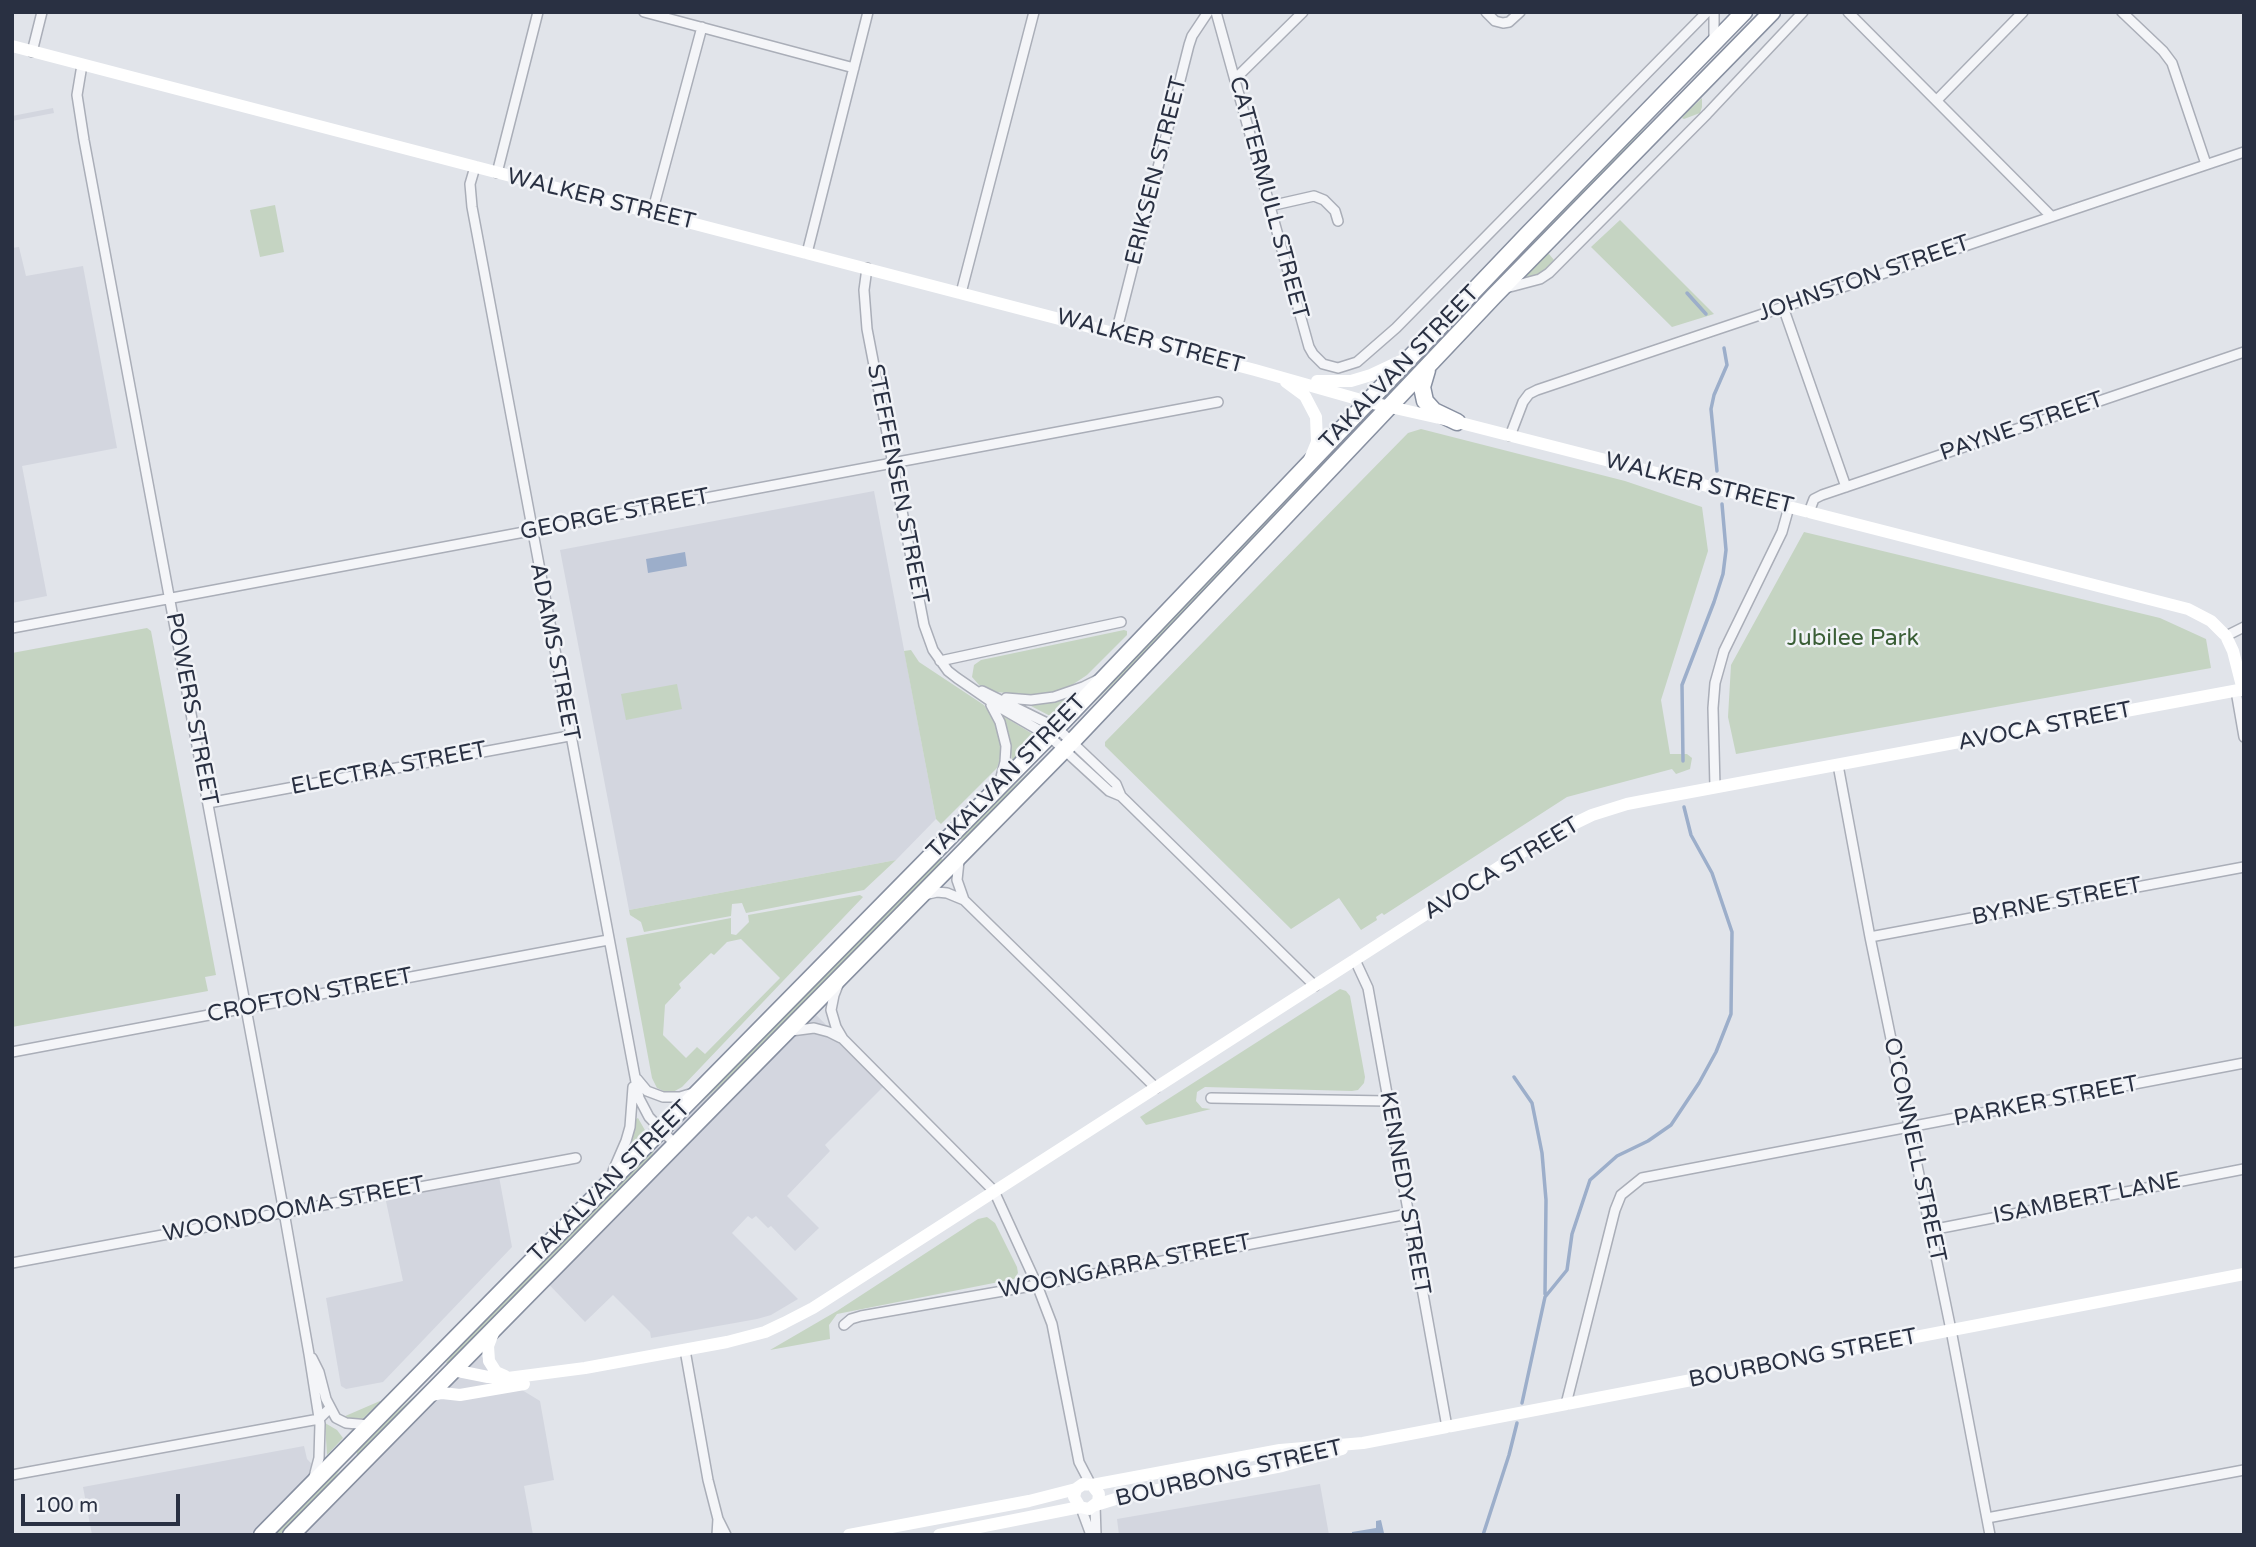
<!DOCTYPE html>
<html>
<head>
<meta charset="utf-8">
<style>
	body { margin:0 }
	#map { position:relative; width:2256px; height:1547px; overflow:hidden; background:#e1e4ea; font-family:"Varela Round",sans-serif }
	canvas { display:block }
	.frame { position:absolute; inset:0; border:14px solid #293042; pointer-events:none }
	.scale { position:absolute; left:21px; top:1494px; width:159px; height:32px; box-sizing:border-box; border:4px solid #293042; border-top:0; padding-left:9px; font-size:21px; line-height:24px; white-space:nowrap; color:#293042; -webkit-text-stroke:5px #f1f3f7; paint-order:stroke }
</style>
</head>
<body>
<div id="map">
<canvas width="2256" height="1547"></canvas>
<div class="frame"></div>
<div class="scale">100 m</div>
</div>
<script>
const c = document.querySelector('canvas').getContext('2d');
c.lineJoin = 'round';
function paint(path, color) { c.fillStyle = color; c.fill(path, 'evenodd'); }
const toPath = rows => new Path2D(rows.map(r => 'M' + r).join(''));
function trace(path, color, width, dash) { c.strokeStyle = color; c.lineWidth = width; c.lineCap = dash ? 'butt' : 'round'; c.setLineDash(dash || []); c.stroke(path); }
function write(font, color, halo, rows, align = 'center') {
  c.font = font + ' "Varela Round",sans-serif'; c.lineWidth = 5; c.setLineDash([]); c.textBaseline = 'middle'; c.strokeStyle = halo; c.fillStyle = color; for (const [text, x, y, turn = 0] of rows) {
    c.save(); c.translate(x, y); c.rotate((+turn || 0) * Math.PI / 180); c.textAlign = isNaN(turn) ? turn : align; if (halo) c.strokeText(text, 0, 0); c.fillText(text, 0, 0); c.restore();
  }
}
paint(toPath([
	[53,108,54,113,12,121,12,116],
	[19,247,26,276,83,266,117,448,22,466,47,596,12,603,12,248],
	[874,491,936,819,896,860,629,910,560,550],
	[802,1001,886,1084,825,1145,830,1151,787,1196,819,1228,795,1251,771,1226,768,1228,756,1216,752,1219,748,1216,732,1233,798,1299,771,1315,757,1319,651,1338,650,1332,613,1295,585,1322,536,1271],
	[498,1171,512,1247,383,1382,346,1389,341,1386,326,1298,403,1281,384,1192],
	[467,1343,509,1382,540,1401,554,1480,524,1486,533,1535,281,1535,354,1463],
	[304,1446,307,1459,328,1481,277,1535,92,1535,83,1487],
	[1320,1484,1329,1535,1119,1535,1117,1519]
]), '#d3d6df');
paint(toPath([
	[1687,89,1537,243,1510,266,1405,375,1403,373,1588,181],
	[1702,98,1702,107,1700,113,1684,119,1682,118,1686,113],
	[275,205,284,252,260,257,250,210],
	[1620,220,1714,314,1672,327,1591,247],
	[1549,254,1554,260,1546,269,1534,277,1523,279,1545,255],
	[1421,429,1625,481,1702,507,1708,551,1661,700,1670,754,1687,754,1692,758,1690,769,1676,774,1672,769,1567,797,1384,915,1382,913,1376,917,1377,920,1361,930,1339,898,1291,929,1105,746,1105,742,1408,433],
	[1344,442,1347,444,1168,631,1078,718,1253,530],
	[1804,532,2160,618,2206,639,2211,668,1736,754,1728,717,1731,665],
	[147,628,151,631,216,975,205,977,208,991,12,1027,12,653],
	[1124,630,1127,631,1127,635,1087,675,1066,689,1049,694,1031,696,997,692,979,685,972,677,974,665,981,660],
	[911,650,919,662,984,705,995,721,1002,741,1002,753,997,768,941,824,936,819,904,651],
	[677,684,682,709,626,720,621,694],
	[1076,694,1054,718,1031,706,1033,704],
	[1003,716,1036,736,1012,760,1009,735],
	[1048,754,1050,755,964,843,959,837],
	[939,856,945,862,760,1049,680,1122],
	[896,860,864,890,746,913,742,903,732,904,731,916,644,932,641,922,630,915,629,910],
	[860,895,863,897,682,1087,673,1092,668,1093,657,1088,652,1078,626,938,731,918,731,934,736,935,749,922,748,915],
	[741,939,780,978,705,1054,697,1047,686,1058,663,1035,665,1005,681,988,679,984,711,953,714,955,727,942],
	[1340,989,1346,991,1350,996,1365,1077,1364,1083,1358,1090,1352,1091,1205,1087,1197,1092,1196,1101,1202,1108,1211,1109,1146,1125,1140,1117],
	[638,1118,646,1132,632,1146,630,1145,636,1119],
	[656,1145,651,1158,449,1364,446,1363,454,1351],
	[987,1217,995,1223,1017,1267,1018,1273,1014,1279,837,1314,829,1325,830,1339,770,1350,837,1311,978,1219],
	[435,1378,356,1459,358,1446],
	[380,1401,380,1402,351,1430,343,1417],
	[325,1423,337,1430,343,1438,327,1455],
	[345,1462,328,1488,282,1535,271,1535]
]), '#c5d4c2');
paint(toPath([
	[685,552,687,566,648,573,646,559],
	[1381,1520,1384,1533,1352,1535,1352,1532,1376,1528,1376,1521]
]), '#9caeca');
trace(toPath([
	[1687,293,1706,314],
	[1717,471,1711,409,1714,395,1727,365,1724,348],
	[1683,761,1682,685,1714,602,1723,574,1726,550,1722,504],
	[1514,1077,1532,1103,1542,1153,1546,1200,1545,1294],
	[1522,1403,1545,1297,1567,1270,1572,1234,1590,1180,1617,1156,1648,1141,1671,1125,1699,1083,1716,1052,1731,1014,1732,932,1712,873,1691,835,1684,807],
	[1483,1535,1509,1455,1517,1423]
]), '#9caeca', 3.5);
const street = toPath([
	[644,12,854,68],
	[1216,12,1309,347,1313,354,1323,364,1338,368,1357,362,1396,328,1707,12],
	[1486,12,1495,21,1503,23,1509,22,1520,12],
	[1714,12,1714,41],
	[1848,12,2051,216],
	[2122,12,2163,51,2172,63,2206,164],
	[32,52,42,12],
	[82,65,77,95,84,140,284,1212,309,1354,320,1424,319,1458,314,1477],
	[1236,78,1303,12],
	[1937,100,2023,12],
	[475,167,470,184,472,207,639,1098,649,1117,675,1144],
	[497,173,538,12],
	[1270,206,1314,196,1324,200,1335,211,1338,221],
	[652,213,702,27],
	[807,253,868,12],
	[867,268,864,290,867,329,924,625,933,650,948,671,957,678,999,707,1049,736,1109,791,1121,796,1315,986],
	[1506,288,1540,279,1549,273,1707,114,1803,12],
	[961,293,1034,12],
	[1783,307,1846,487],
	[1116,333,1189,45,1192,36,1208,12],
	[1510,436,1523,402,1529,394,1537,390,2244,152],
	[1809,512,1814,499,1822,495,2244,352],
	[12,628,1218,402],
	[2226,636,2244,627],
	[940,661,1121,622],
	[982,691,1057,728,1116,784,1121,796],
	[2236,691,2244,737],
	[1006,698,1031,700,1054,697,1083,687,1097,680],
	[991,705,1000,722,1006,746,1005,762,1000,781],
	[1838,765,1870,937,1951,1330,1990,1535],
	[1715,787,1713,708,1715,683,1724,651,1782,532,1789,507],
	[208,803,569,736],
	[959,861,957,880,964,900],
	[924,895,937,892,947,893,964,900,1156,1088],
	[1870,937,2244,867],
	[1355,960,1368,988,1447,1427],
	[838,985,834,995,831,1010,836,1027,843,1039,994,1191,1037,1285,1052,1324,1079,1462,1091,1485],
	[791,1031,814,1028,829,1032,841,1038],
	[12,1052,608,940],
	[637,1079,647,1091,663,1097,680,1097,693,1093],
	[1211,1098,1387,1101],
	[613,1171,626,1141,630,1127,633,1087],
	[1931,1230,2244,1169],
	[12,1263,576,1158],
	[844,1325,851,1319,861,1316,1037,1285,1408,1214],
	[685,1350,708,1480,718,1519],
	[312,1358,319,1372,326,1399,336,1418,346,1423,370,1425],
	[1566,1404,1615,1210,1621,1195,1642,1178,2244,1063],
	[12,1475,319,1419,330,1408],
	[1095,1505,1096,1535],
	[1081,1508,1091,1535],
	[1987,1518,2244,1470],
	[717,1535,718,1519,726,1535]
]);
const highway = toPath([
	[1427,370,1422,387,1425,401,1434,411,1457,422],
	[262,1535,1049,736,1528,234,1744,12],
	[291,1535,1064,750,1494,296,1772,12]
]);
trace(street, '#aaaeb8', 12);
trace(highway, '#8890a1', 19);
trace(street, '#f4f5f8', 9);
trace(toPath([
	[12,46,1255,370,1368,402,1457,422,2188,609,2211,621,2226,636,2233,651,2243,690],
	[1317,381,1351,381,1371,375,1403,360],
	[1286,382,1305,396,1316,417,1317,442,1310,459],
	[493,1333,488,1346,489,1361,496,1372,505,1376],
	[453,1370,488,1377,508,1378,585,1368,727,1342,765,1332,784,1323,813,1308,1524,851,1555,833,1592,815,1627,804,1653,799,2244,689],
	[428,1396,442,1393,460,1395,524,1384],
	[1092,1485,1099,1494,1098,1502,1089,1509,1080,1507,1074,1497,1076,1489,1083,1484,1092,1485,1119,1480,1280,1450,1363,1443,2244,1274],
	[1096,1505,1122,1497,1282,1466,1342,1449],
	[849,1535,1029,1501,1076,1489],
	[939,1535,1080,1507]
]), '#fff', 12);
trace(highway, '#fff', 16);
write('23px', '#293042', '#f1f3f7', [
	["ERIKSEN STREET",1157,171,-76],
	["CATTERMULL STREET",1268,198,75],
	["WALKER STREET",601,200,14],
	["JOHNSTON STREET",1864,279,-19],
	["WALKER STREET",1150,342,15],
	["TAKALVAN STREET",1400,368,-46],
	["PAYNE STREET",2022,427,-19],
	["STEFFENSEN STREET",897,484,79],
	["WALKER STREET",1699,484,14],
	["GEORGE STREET",615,515,-11],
	["ADAMS STREET",554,652,79],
	["POWERS STREET",191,709,79],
	["AVOCA STREET",2045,727,-11],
	["ELECTRA STREET",389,769,-11],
	["TAKALVAN STREET",1007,777,-46],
	["AVOCA STREET",1502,869,-31],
	["BYRNE STREET",2057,902,-11],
	["CROFTON STREET",310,996,-11],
	["PARKER STREET",2046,1102,-11],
	["O'CONNELL STREET",1914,1150,78],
	["TAKALVAN STREET",610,1182,-45],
	["KENNEDY STREET",1404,1193,80],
	["ISAMBERT LANE",2087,1199,-11],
	["WOONDOOMA STREET",294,1210,-11],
	["WOONGARRA STREET",1125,1267,-11],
	["BOURBONG STREET",1803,1359,-11],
	["BOURBONG STREET",1229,1474,-13]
]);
write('23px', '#3a5e36', '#f1f3f7', [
	["Jubilee Park",1853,639]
]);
</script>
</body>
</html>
